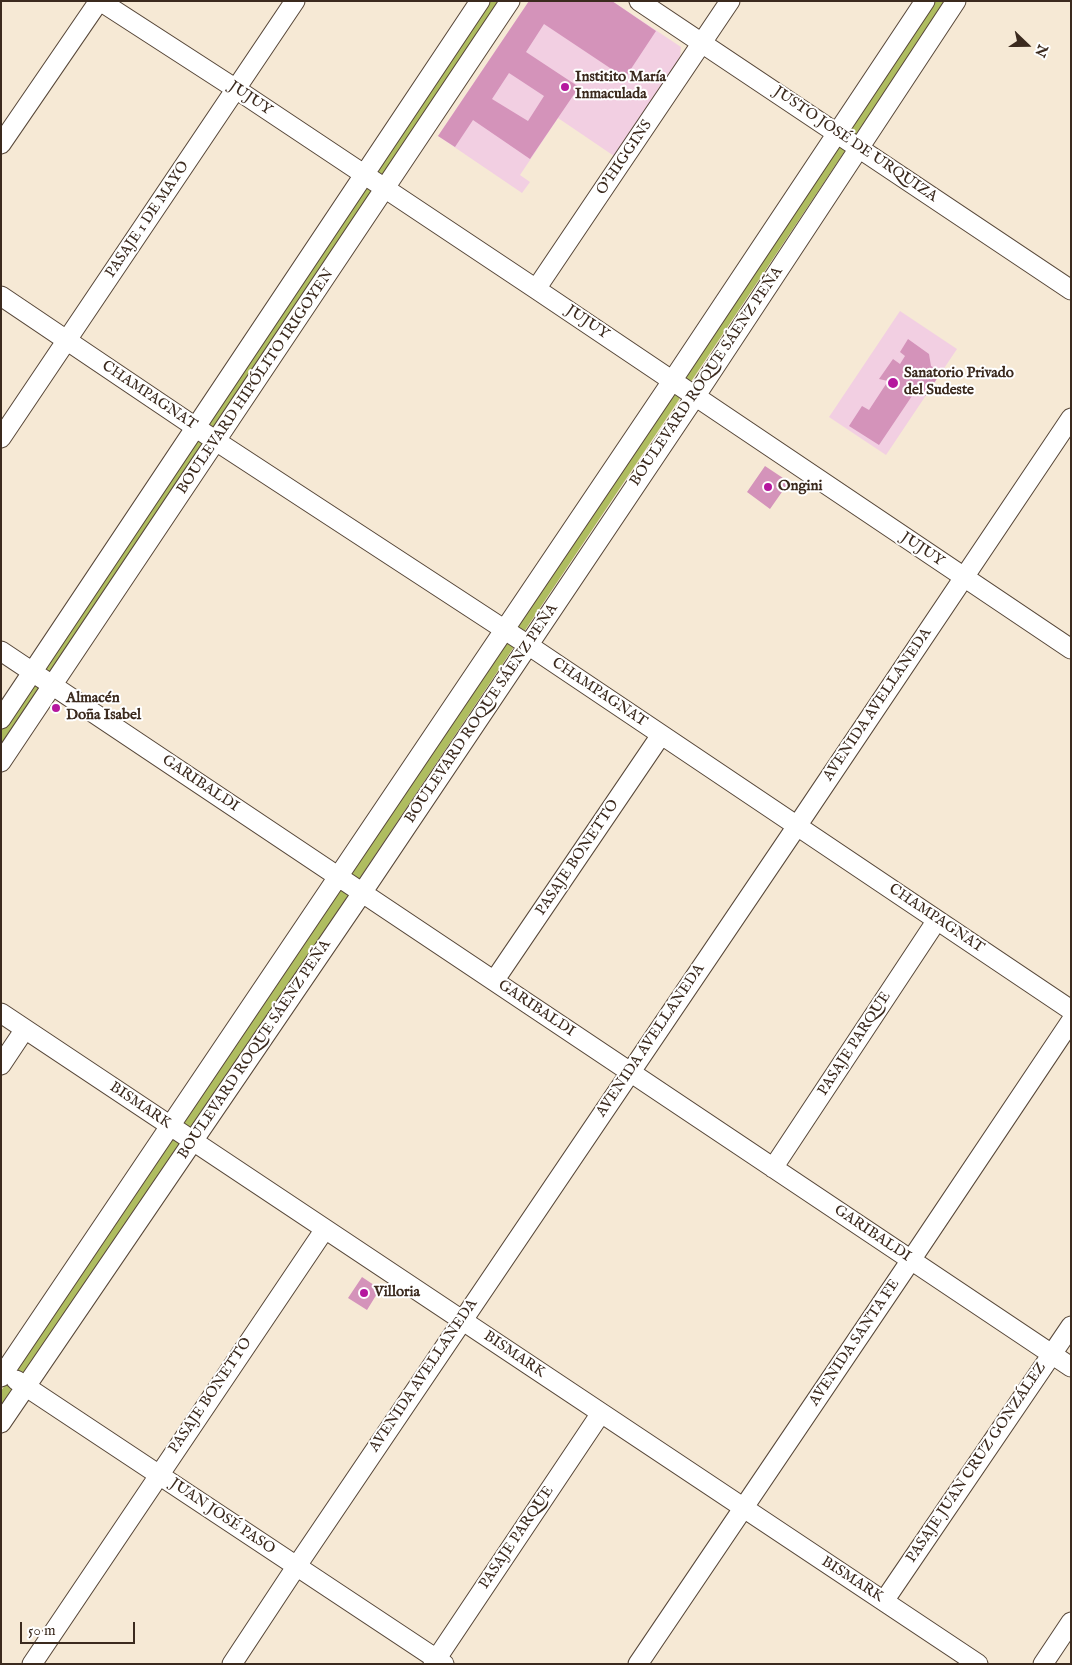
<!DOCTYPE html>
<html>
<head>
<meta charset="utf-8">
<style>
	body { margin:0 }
	#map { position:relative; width:1072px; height:1665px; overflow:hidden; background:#f6e9d5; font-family:"IM FELL English",serif }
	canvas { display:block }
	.frame { position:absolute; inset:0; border:2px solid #3b2a1e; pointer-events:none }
	.north { position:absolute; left:1002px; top:20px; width:50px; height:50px; -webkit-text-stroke:4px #fff; paint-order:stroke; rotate:112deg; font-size:14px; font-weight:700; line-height:20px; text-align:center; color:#3b2a1e }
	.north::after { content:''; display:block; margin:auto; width:18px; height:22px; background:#3b2a1e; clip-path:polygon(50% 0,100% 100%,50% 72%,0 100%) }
	.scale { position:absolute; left:20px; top:1622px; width:115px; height:22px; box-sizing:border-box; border:2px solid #3b2a1e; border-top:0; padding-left:6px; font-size:15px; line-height:18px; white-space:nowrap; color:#3b2a1e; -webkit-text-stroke:4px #fff; paint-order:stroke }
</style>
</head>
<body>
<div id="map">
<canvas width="1072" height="1665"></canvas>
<div class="frame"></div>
<div class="north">N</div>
<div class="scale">50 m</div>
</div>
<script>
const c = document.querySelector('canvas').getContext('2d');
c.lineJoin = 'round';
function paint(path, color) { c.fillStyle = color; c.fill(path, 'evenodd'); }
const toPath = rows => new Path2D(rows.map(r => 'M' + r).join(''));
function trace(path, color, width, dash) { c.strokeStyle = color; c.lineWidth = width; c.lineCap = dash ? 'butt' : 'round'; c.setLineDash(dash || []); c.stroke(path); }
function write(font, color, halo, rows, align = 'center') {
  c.font = font + ' "IM FELL English",serif'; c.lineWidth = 4; c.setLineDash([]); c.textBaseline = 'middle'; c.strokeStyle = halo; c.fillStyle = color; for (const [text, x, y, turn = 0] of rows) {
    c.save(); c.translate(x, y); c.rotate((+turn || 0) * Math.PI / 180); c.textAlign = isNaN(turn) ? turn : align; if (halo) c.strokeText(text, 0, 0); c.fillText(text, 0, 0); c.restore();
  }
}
paint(toPath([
	[529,1,612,1,681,47,680,57,614,156,558,118,520,175,530,182,522,193,438,136],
	[900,311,957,349,886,455,829,417]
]), '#f2cfe2');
paint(toPath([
	[480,1,510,1,1,762,1,719],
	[934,1,945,1,307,957,1,1412,1,1391]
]), '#afbd60');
paint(toPath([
	[529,1,612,1,656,31,625,78,544,24,526,52,579,87,530,159,473,120,455,147,438,136],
	[509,73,544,96,528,121,492,99],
	[908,339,929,354,931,366,941,372,926,396,916,390,879,445,849,426,862,406,869,410,888,381,879,379,893,359,900,364,905,356,900,352],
	[765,466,789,482,770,509,747,492],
	[362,1277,380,1289,367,1310,348,1298]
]), '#d493ba');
const minor = toPath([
	[100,1,236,89,536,289,1071,649],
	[639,1,1071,290],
	[1,144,99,1],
	[536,289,730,1],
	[1,296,216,441,528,645,1071,1010],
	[1,438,295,1],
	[1,651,1071,1367],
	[1,719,480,1],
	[1,762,510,1],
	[494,981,661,735],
	[1,1013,978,1664],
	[1,1065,25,1029],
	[773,1168,937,920],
	[1,1377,672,381,925,1],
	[16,1380,444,1664],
	[1,1423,362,893,695,397,956,1],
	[884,1601,1071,1326],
	[32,1664,325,1229],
	[232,1664,296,1567,797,826,1071,418],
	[433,1664,601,1413],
	[638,1664,911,1260,1071,1021],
	[1043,1664,1071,1622]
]);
trace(minor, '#574739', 21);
trace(minor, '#fff', 19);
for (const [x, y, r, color] of [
	[565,87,5,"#b5179e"],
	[893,383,6,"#b5179e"],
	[768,487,5,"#b5179e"],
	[56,708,5,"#b5179e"],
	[364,1293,5,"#b5179e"]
]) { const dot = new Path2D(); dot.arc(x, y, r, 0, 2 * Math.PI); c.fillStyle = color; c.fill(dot); trace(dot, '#fff', 2); }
write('bold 15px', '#3b2a1e', '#fff', [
	["Institito María",575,78],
	["Inmaculada",575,95],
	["Sanatorio Privado",904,374],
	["del Sudeste",904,391],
	["Ongini",778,487],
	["Almacén",66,699],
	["Doña Isabel",66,716],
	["Villoria",374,1293]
], 'left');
write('15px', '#3b2a1e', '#fff', [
	["JUJUY",250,99,34],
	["JUSTO JOSÉ DE URQUIZA",855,145,34],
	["O'HIGGINS",625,158,-56],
	["PASAJE 1 DE MAYO",148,220,-56],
	["JUJUY",587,323,34],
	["BOULEVARD ROQUE SÁENZ PEÑA",707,377,-56],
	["BOULEVARD HIPÓLITO IRIGOYEN",256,382,-56],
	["CHAMPAGNAT",149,396,34],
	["JUJUY",922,550,34],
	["CHAMPAGNAT",599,693,34],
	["AVENIDA AVELLANEDA",878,705,-56],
	["BOULEVARD ROQUE SÁENZ PEÑA",482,714,-56],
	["GARIBALDI",200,784,34],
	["PASAJE BONETTO",578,858,-56],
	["CHAMPAGNAT",936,919,34],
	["GARIBALDI",536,1009,34],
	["AVENIDA AVELLANEDA",651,1041,-56],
	["PASAJE PARQUE",855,1044,-57],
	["BOULEVARD ROQUE SÁENZ PEÑA",255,1050,-56],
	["BISMARK",140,1106,34],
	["GARIBALDI",872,1234,34],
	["AVENIDA SANTA FE",855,1343,-56],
	["BISMARK",514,1355,34],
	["AVENIDA AVELLANEDA",424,1376,-56],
	["PASAJE BONETTO",211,1396,-56],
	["PASAJE JUAN CRUZ GONZÁLEZ",977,1463,-56],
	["JUAN JOSÉ PASO",222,1517,34],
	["PASAJE PARQUE",517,1538,-56],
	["BISMARK",852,1580,33]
]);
</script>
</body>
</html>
